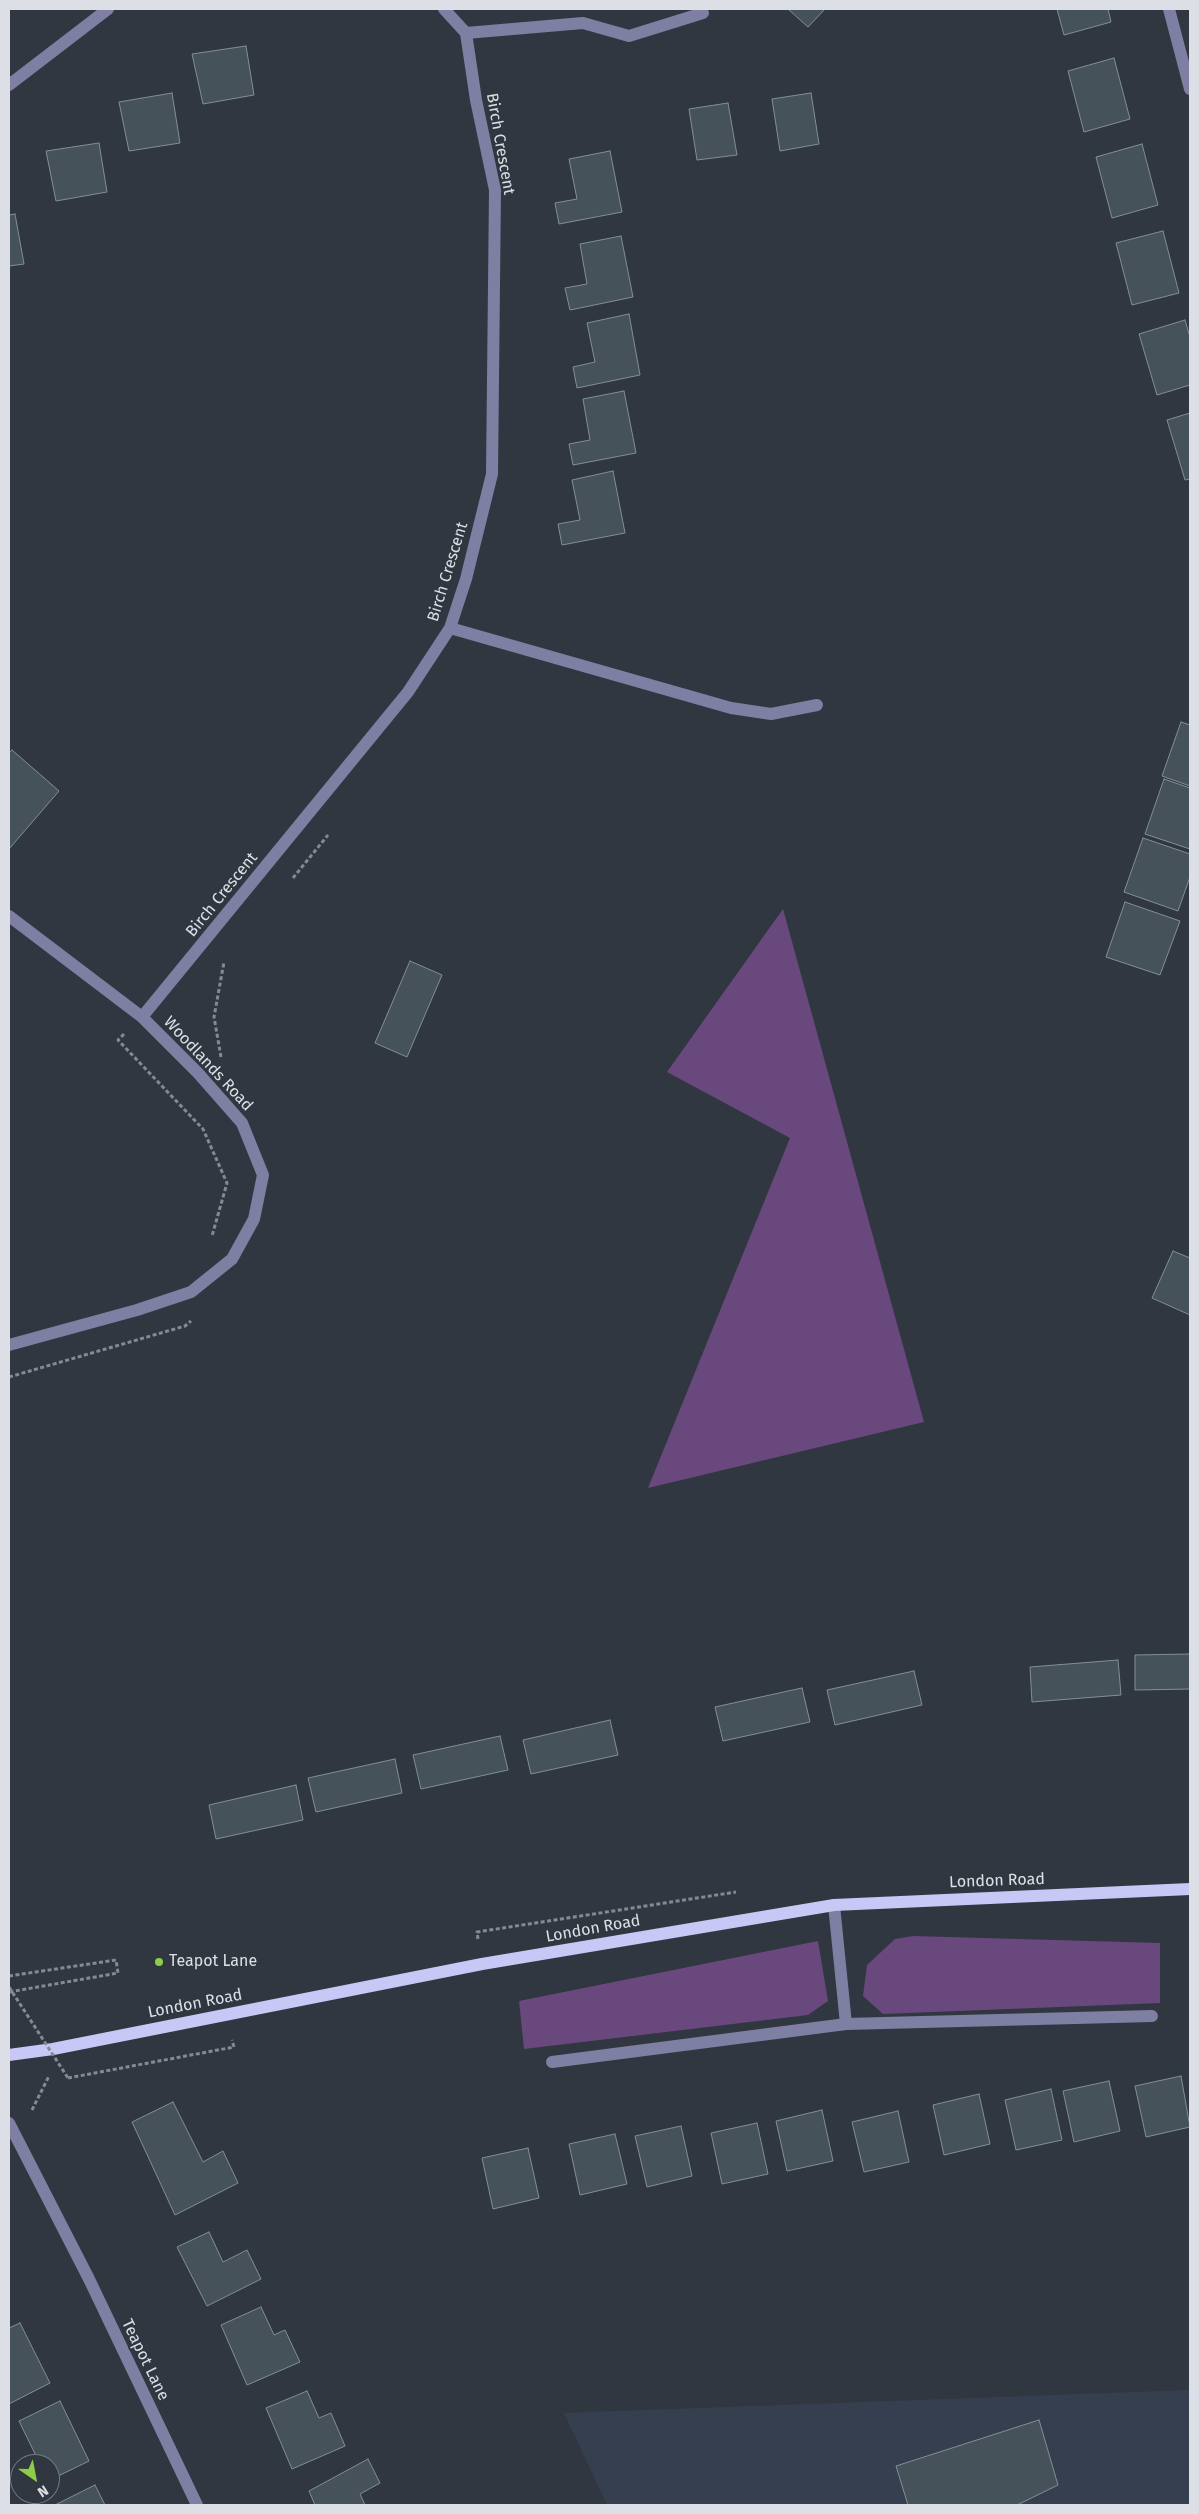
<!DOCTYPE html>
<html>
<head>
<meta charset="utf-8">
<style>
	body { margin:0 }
	#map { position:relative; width:1199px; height:2514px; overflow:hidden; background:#313741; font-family:"Fira Sans",sans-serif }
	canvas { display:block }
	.frame { position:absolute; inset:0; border:10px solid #dce0e6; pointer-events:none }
	.north { position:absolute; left:10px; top:2454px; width:50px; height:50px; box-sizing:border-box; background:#313741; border:1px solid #757b83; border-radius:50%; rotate:147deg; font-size:14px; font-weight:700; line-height:20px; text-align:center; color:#dce0e6 }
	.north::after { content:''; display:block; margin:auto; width:18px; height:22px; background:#8cce45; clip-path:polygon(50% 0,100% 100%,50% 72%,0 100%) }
</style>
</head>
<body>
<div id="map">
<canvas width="1199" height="2514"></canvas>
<div class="frame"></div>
<div class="north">N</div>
</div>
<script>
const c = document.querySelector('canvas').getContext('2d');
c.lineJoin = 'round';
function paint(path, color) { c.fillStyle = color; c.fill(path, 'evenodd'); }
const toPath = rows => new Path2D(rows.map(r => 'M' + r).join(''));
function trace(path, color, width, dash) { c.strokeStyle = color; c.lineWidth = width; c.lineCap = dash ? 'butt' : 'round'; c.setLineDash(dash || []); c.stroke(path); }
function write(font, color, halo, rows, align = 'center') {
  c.font = font + ' "Fira Sans",sans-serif'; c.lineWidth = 4; c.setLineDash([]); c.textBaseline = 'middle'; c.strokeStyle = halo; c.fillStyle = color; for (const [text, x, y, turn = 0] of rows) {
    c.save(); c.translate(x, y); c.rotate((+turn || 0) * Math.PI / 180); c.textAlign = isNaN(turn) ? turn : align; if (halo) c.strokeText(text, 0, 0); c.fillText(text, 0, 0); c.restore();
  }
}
paint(toPath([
	[1190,2390,1190,2505,607,2505,564,2413]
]), '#363f4f');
paint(toPath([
	[783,909,924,1422,648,1488,790,1138,667,1072],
	[913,1936,1160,1943,1160,2003,883,2014,863,1996,867,1965,895,1939],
	[818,1941,828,2001,808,2015,524,2049,519,2001]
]), '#69487d');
const building = toPath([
	[788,9,825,9,808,27,788,9],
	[1057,9,1108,9,1111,22,1064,35,1057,9],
	[246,46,254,95,203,104,192,54,246,46],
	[1114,58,1130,119,1084,132,1068,71,1114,58],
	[172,93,180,143,129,151,119,102,172,93],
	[811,93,819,144,780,151,772,99,811,93],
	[728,103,737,155,697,160,689,109,728,103],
	[99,143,107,192,56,201,46,151,99,143],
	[1142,144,1158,205,1112,218,1096,157,1142,144],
	[610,151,622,212,559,224,555,203,577,199,569,159,610,151],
	[15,214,24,264,9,266,9,215,15,214],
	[1163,231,1179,293,1132,305,1116,243,1163,231],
	[621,236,633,297,570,310,565,288,587,284,580,244,621,236],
	[629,314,640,375,577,388,573,367,595,362,587,323,629,314],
	[1185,320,1190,337,1190,385,1157,395,1139,334,1185,320],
	[624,391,636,453,573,465,569,444,590,440,583,399,624,391],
	[1190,413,1190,479,1185,480,1167,420,1190,413],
	[613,471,625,533,562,545,558,524,580,520,572,480,613,471],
	[1181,722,1190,725,1190,786,1162,776,1181,722],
	[12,750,59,791,9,849,9,753,12,750],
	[1164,779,1190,788,1190,849,1145,834,1164,779],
	[1143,838,1190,854,1190,877,1178,911,1124,892,1143,838],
	[1125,902,1180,921,1160,975,1106,957,1125,902],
	[410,961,442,975,407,1057,375,1043,410,961],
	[1173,1251,1190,1258,1190,1315,1152,1298,1173,1251],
	[1190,1654,1190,1689,1135,1690,1135,1655,1190,1654],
	[1118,1660,1121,1695,1032,1702,1030,1667,1118,1660],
	[914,1671,922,1705,835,1725,827,1690,914,1671],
	[802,1688,810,1722,723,1741,715,1707,802,1688],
	[610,1720,618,1755,531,1774,523,1740,610,1720],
	[500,1736,508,1770,421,1789,413,1755,500,1736],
	[395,1759,402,1793,316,1812,308,1778,395,1759],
	[296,1785,303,1820,216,1839,209,1805,296,1785],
	[1181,2076,1190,2127,1146,2137,1135,2086,1181,2076],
	[1109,2081,1120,2131,1074,2142,1063,2091,1109,2081],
	[1051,2089,1062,2140,1016,2150,1005,2100,1051,2089],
	[979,2094,990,2144,944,2155,933,2105,979,2094],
	[173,2102,203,2162,223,2151,238,2183,175,2215,132,2122,173,2102],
	[822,2110,833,2161,787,2171,776,2121,822,2110],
	[898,2111,909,2162,864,2172,852,2122,898,2111],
	[757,2123,768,2174,722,2184,711,2133,757,2123],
	[681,2126,692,2176,647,2187,635,2136,681,2126],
	[615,2134,627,2184,580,2195,569,2144,615,2134],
	[528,2148,539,2198,493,2209,482,2158,528,2148],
	[209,2232,223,2262,247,2250,261,2279,207,2306,177,2247,209,2232],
	[261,2307,274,2335,285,2330,300,2362,247,2385,221,2325,261,2307],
	[20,2323,50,2383,9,2404,9,2328,20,2323],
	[307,2391,319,2418,331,2413,345,2446,292,2469,266,2408,307,2391],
	[60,2401,89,2461,50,2480,50,2464,40,2464,19,2421,60,2401],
	[1039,2420,1058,2485,1017,2505,908,2505,896,2466,1039,2420],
	[368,2459,380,2483,360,2494,365,2505,315,2505,309,2491,368,2459],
	[95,2485,105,2505,55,2505,95,2485]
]);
paint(building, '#465259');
trace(building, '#828f97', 1);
trace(toPath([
	[293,878,328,835],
	[124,1034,118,1040,203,1129,227,1183,212,1236],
	[221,1057,214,1017,224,962],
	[9,1377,185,1326,191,1321],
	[478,1939,477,1932,736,1892],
	[9,1976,116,1960,118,1973,9,1992],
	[68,2078,234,2047,232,2040],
	[32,2110,49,2076]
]), '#858a92', 3, [4, 2.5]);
trace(toPath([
	[1169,9,1190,89],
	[466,33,583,23,629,36,703,13],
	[9,85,108,9],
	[450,628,731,708,771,714,817,705],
	[9,916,142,1017,198,1073,242,1123,263,1175,254,1219,232,1259,191,1292,137,1310,9,1345],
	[142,1017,408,692,450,628,466,579,492,474,495,190,476,100,466,33,444,9],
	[834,1905,846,2024],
	[552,2062,846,2024,1152,2016],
	[9,2123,89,2279,197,2505]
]), '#7f7ea3', 12);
trace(toPath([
	[9,2055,53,2049,482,1964,834,1905,1190,1889]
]), '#c9c7f5', 12);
trace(toPath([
	[9,1987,68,2078]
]), '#858a92', 3, [4, 2.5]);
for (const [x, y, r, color] of [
	[159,1962,5,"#8cce45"]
]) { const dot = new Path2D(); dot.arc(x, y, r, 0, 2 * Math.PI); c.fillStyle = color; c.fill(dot); trace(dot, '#313741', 2); }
write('16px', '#dce0e6', '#313741', [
	["Birch Crescent",500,144,80],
	["Birch Crescent",448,572,-73],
	["Birch Crescent",222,895,-51],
	["Woodlands Road",208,1064,47],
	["London Road",997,1881,-2],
	["London Road",593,1929,-10],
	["London Road",195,2004,-11],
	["Teapot Lane",145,2360,64]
]);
write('16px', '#dce0e6', '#313741', [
	["Teapot Lane",169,1962]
], 'left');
</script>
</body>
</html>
